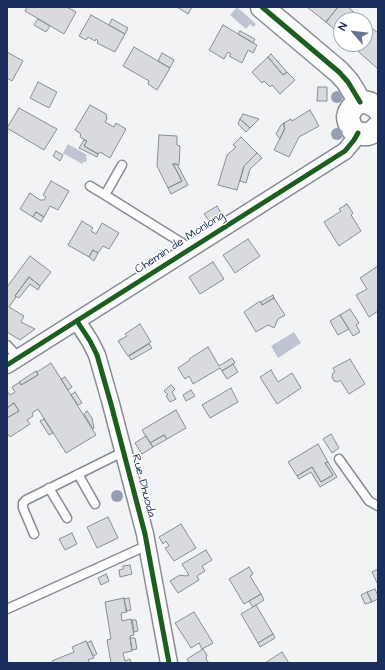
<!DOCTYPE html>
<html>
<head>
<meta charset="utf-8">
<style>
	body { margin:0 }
	#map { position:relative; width:385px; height:670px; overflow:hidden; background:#f2f3f4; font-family:"Architects Daughter",sans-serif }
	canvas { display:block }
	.frame { position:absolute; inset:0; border:8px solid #1b2f5e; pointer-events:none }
	.north { position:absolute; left:333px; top:12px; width:40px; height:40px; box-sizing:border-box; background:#fff; border:1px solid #a4acbf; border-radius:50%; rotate:298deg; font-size:11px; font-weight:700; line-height:16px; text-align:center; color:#1b2f5e }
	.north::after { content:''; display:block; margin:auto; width:14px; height:18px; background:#667492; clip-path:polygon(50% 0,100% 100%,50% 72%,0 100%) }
</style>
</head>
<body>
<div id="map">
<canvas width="385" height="670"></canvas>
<div class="frame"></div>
<div class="north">N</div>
</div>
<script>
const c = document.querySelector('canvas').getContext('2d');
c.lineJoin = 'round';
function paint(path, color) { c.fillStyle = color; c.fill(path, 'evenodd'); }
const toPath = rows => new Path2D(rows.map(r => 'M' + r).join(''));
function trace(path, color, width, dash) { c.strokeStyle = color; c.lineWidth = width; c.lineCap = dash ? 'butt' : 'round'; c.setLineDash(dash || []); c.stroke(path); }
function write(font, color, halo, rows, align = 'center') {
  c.font = font + ' "Architects Daughter",sans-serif'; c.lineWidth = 3; c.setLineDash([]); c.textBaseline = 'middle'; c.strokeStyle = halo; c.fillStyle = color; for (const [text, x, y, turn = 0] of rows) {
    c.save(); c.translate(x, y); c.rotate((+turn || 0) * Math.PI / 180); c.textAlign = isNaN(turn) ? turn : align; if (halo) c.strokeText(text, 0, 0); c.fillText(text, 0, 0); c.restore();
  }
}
paint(toPath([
	[237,7,256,24,253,27,250,24,246,29,230,15],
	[68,144,87,155,86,157,87,159,86,162,83,162,82,164,63,153],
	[294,332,301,343,278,358,271,346]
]), '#bec4d1');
const building = toPath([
	[27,7,67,7,76,12,64,34,25,11,27,7],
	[177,7,192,7,188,14,177,7],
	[307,7,338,7,326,22,307,7],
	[338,7,348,7,363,20,341,20,341,35,326,22,338,7],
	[91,15,125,34,115,52,97,43,98,41,96,39,95,41,88,37,86,40,79,36,91,15],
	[38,19,50,26,46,32,34,25,38,19],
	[112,19,128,28,125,34,109,25,112,19],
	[223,25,257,45,253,53,248,50,242,63,229,56,231,54,228,52,224,59,209,50,223,25],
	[368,25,378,33,378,69,351,45,352,44,365,44,365,29,368,25],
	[240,31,255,39,253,43,238,34,240,31],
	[134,47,170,68,157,90,148,84,149,81,123,66,134,47],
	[7,52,23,61,12,81,7,78,7,52],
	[162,53,174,60,170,68,158,61,162,53],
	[271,54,287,72,283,75,268,57,271,54],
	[268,57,283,75,287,72,295,80,280,94,272,85,270,87,264,81,262,83,252,72,268,57],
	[38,82,57,92,49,108,30,98,38,82],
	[318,87,327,87,327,101,317,101,318,87],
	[90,105,106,114,107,119,105,122,114,127,116,123,126,129,110,158,100,152,98,154,84,146,87,141,80,137,81,134,75,130,90,105],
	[19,108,57,129,44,150,7,128,19,108],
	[310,110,319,126,299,137,289,157,274,150,285,128,284,127,284,123,291,119,292,121,310,110],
	[243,114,259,119,250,128,240,119,243,114],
	[240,119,250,128,246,132,238,124,240,119],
	[284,123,284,127,285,128,280,139,276,134,281,125,284,123],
	[159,135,177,136,177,145,180,146,179,165,173,164,182,181,168,188,157,166,159,135],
	[241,137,257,153,244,166,237,190,218,185,227,155,236,147,233,145,241,137],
	[84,140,87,141,84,146,98,154,97,157,79,148,84,140],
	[56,151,63,155,60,161,53,156,56,151],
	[257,153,262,158,250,169,246,183,240,181,244,166,257,153],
	[173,164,177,164,188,185,171,194,168,188,182,181,173,164],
	[51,181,69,191,58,210,50,206,44,217,36,212,33,217,20,209,30,193,40,200,44,200,46,197,43,195,51,181],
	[347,204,353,213,351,215,361,231,339,246,324,222,341,211,339,209,347,204],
	[217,206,222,215,210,222,204,214,217,206],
	[36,212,44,217,41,222,33,217,36,212],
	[82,221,93,228,91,231,96,234,102,223,119,233,109,249,103,246,98,253,93,250,89,257,68,245,82,221],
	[248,239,260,256,235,273,223,255,248,239],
	[93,250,98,253,94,261,89,257,93,250],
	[30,256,51,272,40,286,29,277,15,296,16,297,9,307,24,316,21,322,35,329,20,340,7,332,7,287,30,256],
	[213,262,224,279,200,294,189,277,213,262],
	[378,266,378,311,369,317,356,295,367,289,360,278,378,266],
	[29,277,40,286,38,290,30,284,19,298,15,296,29,277],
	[273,295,274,298,262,305,261,302,273,295],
	[274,298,285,315,278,319,274,328,268,325,256,332,244,312,260,301,262,305,274,298],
	[350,309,359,323,356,325,360,332,353,336,340,315,350,309],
	[340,315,349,329,338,335,330,321,340,315],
	[140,324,151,342,128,356,118,341,127,336,125,334,140,324],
	[149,344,152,348,131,360,129,356,149,344],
	[208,347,219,366,232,358,235,363,222,371,220,368,193,384,189,376,185,379,178,368,190,360,189,359,208,347],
	[350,359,365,384,349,394,340,380,338,382,334,381,332,377,333,373,335,372,333,368,350,359],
	[51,363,96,435,66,453,38,409,32,413,33,416,27,420,30,424,10,437,7,433,7,418,19,411,14,403,7,408,7,391,10,395,15,392,12,387,20,382,21,385,38,375,37,372,51,363],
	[233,364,238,372,227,379,222,371,233,364],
	[271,370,278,382,292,373,301,388,277,404,260,377,271,370],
	[36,371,38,375,21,385,19,382,36,371],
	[65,377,72,387,68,390,61,379,65,377],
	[171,385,175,389,172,392,176,399,170,402,166,396,168,395,164,391,171,385],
	[231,388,238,402,210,418,202,405,231,388],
	[191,390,195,396,186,401,183,395,191,390],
	[75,392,82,403,78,405,71,395,75,392],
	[14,403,19,411,7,418,7,408,14,403],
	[176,410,186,428,167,439,164,435,150,443,142,430,176,410],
	[87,411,92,418,94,428,93,429,84,414,87,411],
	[44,419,53,433,49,435,40,421,44,419],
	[331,434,339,448,332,453,323,439,331,434],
	[164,435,167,439,153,447,150,443,164,435],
	[146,436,153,447,142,454,135,443,146,436],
	[318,444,328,462,325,463,333,475,321,482,312,467,297,476,288,462,318,444],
	[328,462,337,477,320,487,311,472,299,479,297,476,312,467,321,482,333,475,325,463,328,462],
	[108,517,118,538,97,548,87,527,108,517],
	[181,524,196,548,174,561,165,548,169,546,166,541,163,544,159,537,181,524],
	[72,533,77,544,65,550,59,539,72,533],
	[206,550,212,560,202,566,205,571,197,576,199,580,178,593,170,581,180,575,186,576,189,575,182,564,206,550],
	[130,565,132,574,120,577,119,570,123,569,123,566,130,565],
	[249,567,253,574,250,576,261,594,244,604,229,579,249,567],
	[378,569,378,585,372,572,378,569],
	[106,574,109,581,101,585,98,578,106,574],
	[375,589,378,596,378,599,372,602,367,592,375,589],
	[367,592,372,602,365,604,361,595,367,592],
	[261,594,264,600,253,607,249,601,261,594],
	[124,598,127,612,121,613,122,621,131,619,134,635,130,636,132,651,123,653,125,661,130,659,131,663,111,663,107,640,111,639,105,602,124,598],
	[129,598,131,610,126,611,124,599,129,598],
	[256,605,273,634,258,643,241,614,256,605],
	[194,612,213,643,202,649,199,643,191,648,175,623,194,612],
	[132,620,136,620,138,631,134,632,132,620],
	[273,634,275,638,260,647,258,643,273,634],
	[130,638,135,638,137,649,132,650,130,638],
	[86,641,94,658,88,660,90,663,53,663,52,661,74,652,72,647,86,641],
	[91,641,97,654,93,656,87,643,91,641],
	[203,649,207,655,206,659,209,663,189,663,187,659,203,649],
	[282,652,289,663,265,663,282,652]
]);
paint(building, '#d8dadd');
trace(building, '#888c95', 1);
const lane = toPath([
	[122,165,105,195,190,248],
	[90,186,105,195],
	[7,345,19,358],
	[339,459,369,501,378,506],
	[78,474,95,504],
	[49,488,67,518],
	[34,534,23,508,23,503,26,500,123,452],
	[7,609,148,545]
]);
const street = toPath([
	[77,321,90,341,97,355,111,404,145,534,169,663],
	[7,365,345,151,354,140,358,133]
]);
const secondary = toPath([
	[262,7,339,72,348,82,360,102],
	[378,109,376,107,369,103,363,102,360,102,355,105,352,108,349,113,348,117,349,122,351,127,354,131,358,133,363,134,368,134,373,132,378,127]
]);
trace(lane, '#888c95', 11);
trace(street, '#888c95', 19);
trace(secondary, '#888c95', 25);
trace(lane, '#fdfdfd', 8);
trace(street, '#fdfdfd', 16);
trace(secondary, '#fdfdfd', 22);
trace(toPath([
	[262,7,339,72,348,82,360,102],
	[77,321,90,341,97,355,111,404,145,534,169,663],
	[7,365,345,151,354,140,358,133]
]), '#1b5e20', 5);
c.fillStyle = '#959eb3';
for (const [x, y] of [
	[337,97],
	[337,134],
	[117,496]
]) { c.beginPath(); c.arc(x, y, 6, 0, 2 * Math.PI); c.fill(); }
write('12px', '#1b2f5e', '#fff', [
	["Chemin de Monlong",180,243,-33],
	["Rue Dhuoda",143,486,75]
]);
</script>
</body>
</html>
